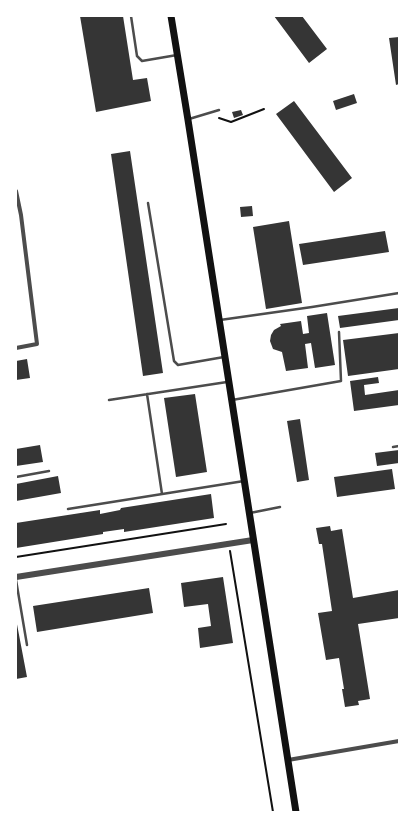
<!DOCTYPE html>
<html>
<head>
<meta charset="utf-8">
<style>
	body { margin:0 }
	#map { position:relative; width:415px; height:828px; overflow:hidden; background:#fff; font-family:Roboto,sans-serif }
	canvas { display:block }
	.frame { position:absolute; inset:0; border:17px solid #fff; pointer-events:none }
</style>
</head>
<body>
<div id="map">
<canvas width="415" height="828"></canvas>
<div class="frame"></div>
</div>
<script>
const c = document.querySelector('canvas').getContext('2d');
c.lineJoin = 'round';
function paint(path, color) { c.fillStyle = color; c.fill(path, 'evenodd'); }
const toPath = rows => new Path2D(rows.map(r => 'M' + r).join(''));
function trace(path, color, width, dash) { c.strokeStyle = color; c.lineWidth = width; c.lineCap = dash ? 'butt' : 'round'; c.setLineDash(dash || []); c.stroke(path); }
paint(toPath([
	[80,16,123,16,133,80,147,78,151,101,96,112],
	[274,16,302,16,327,49,309,63],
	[399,37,399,84,396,85,389,38],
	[354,94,357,103,336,110,333,101],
	[294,101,352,178,334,192,276,114],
	[241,110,243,115,234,118,232,112],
	[130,151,163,373,143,376,111,154],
	[252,206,253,216,241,217,240,207],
	[289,221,302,303,266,309,253,227],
	[385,231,389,252,303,265,299,244],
	[399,308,399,320,340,328,338,316],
	[327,313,335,365,315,368,311,343,305,344,308,368,286,371,282,352,273,349,270,341,271,335,274,330,281,326,280,324,301,321,303,334,309,333,307,316],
	[399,333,399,369,348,376,343,340],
	[27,359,30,378,16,380,16,361],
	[378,377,379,383,364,385,365,395,399,390,399,405,354,411,350,381],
	[195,394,207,472,176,477,164,398],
	[300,419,309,480,297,482,287,421],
	[40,445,43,462,16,466,16,449],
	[399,450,399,463,377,466,375,453],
	[392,469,395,489,337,497,334,477],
	[58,476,61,493,16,501,16,484],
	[211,494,214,518,124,532,124,529,103,532,103,534,16,548,16,523,100,510,100,514,120,510,121,508],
	[330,526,331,531,342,529,353,598,399,590,399,618,358,624,370,699,358,701,359,705,345,707,342,689,344,689,339,658,326,660,318,613,332,611,322,544,319,544,316,528],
	[223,577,233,643,200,648,198,628,211,626,208,604,184,607,181,583],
	[149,588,153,613,37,632,33,606],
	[16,619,27,677,16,679]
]), '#353535');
trace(toPath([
	[219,118,231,122,264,109],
	[230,551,273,812],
	[16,557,226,524]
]), '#111', 2);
trace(toPath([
	[131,16,137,56,142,61,177,55],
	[189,119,219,110],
	[148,203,174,361,178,365,224,357],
	[220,320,312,307,399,293],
	[147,394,162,494],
	[109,400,227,382],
	[232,400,341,381,339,332],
	[393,447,399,446],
	[16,477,49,471],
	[68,509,244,481],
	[250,513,280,507],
	[16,580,27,645]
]), '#4c4c4c', 2.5);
trace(toPath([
	[16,191,21,215,37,344,16,348],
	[288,760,399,741]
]), '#4c4c4c', 4);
trace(toPath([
	[16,577,253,540]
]), '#4c4c4c', 6);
trace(toPath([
	[171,16,188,120,296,812]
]), '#111', 7);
</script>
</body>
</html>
